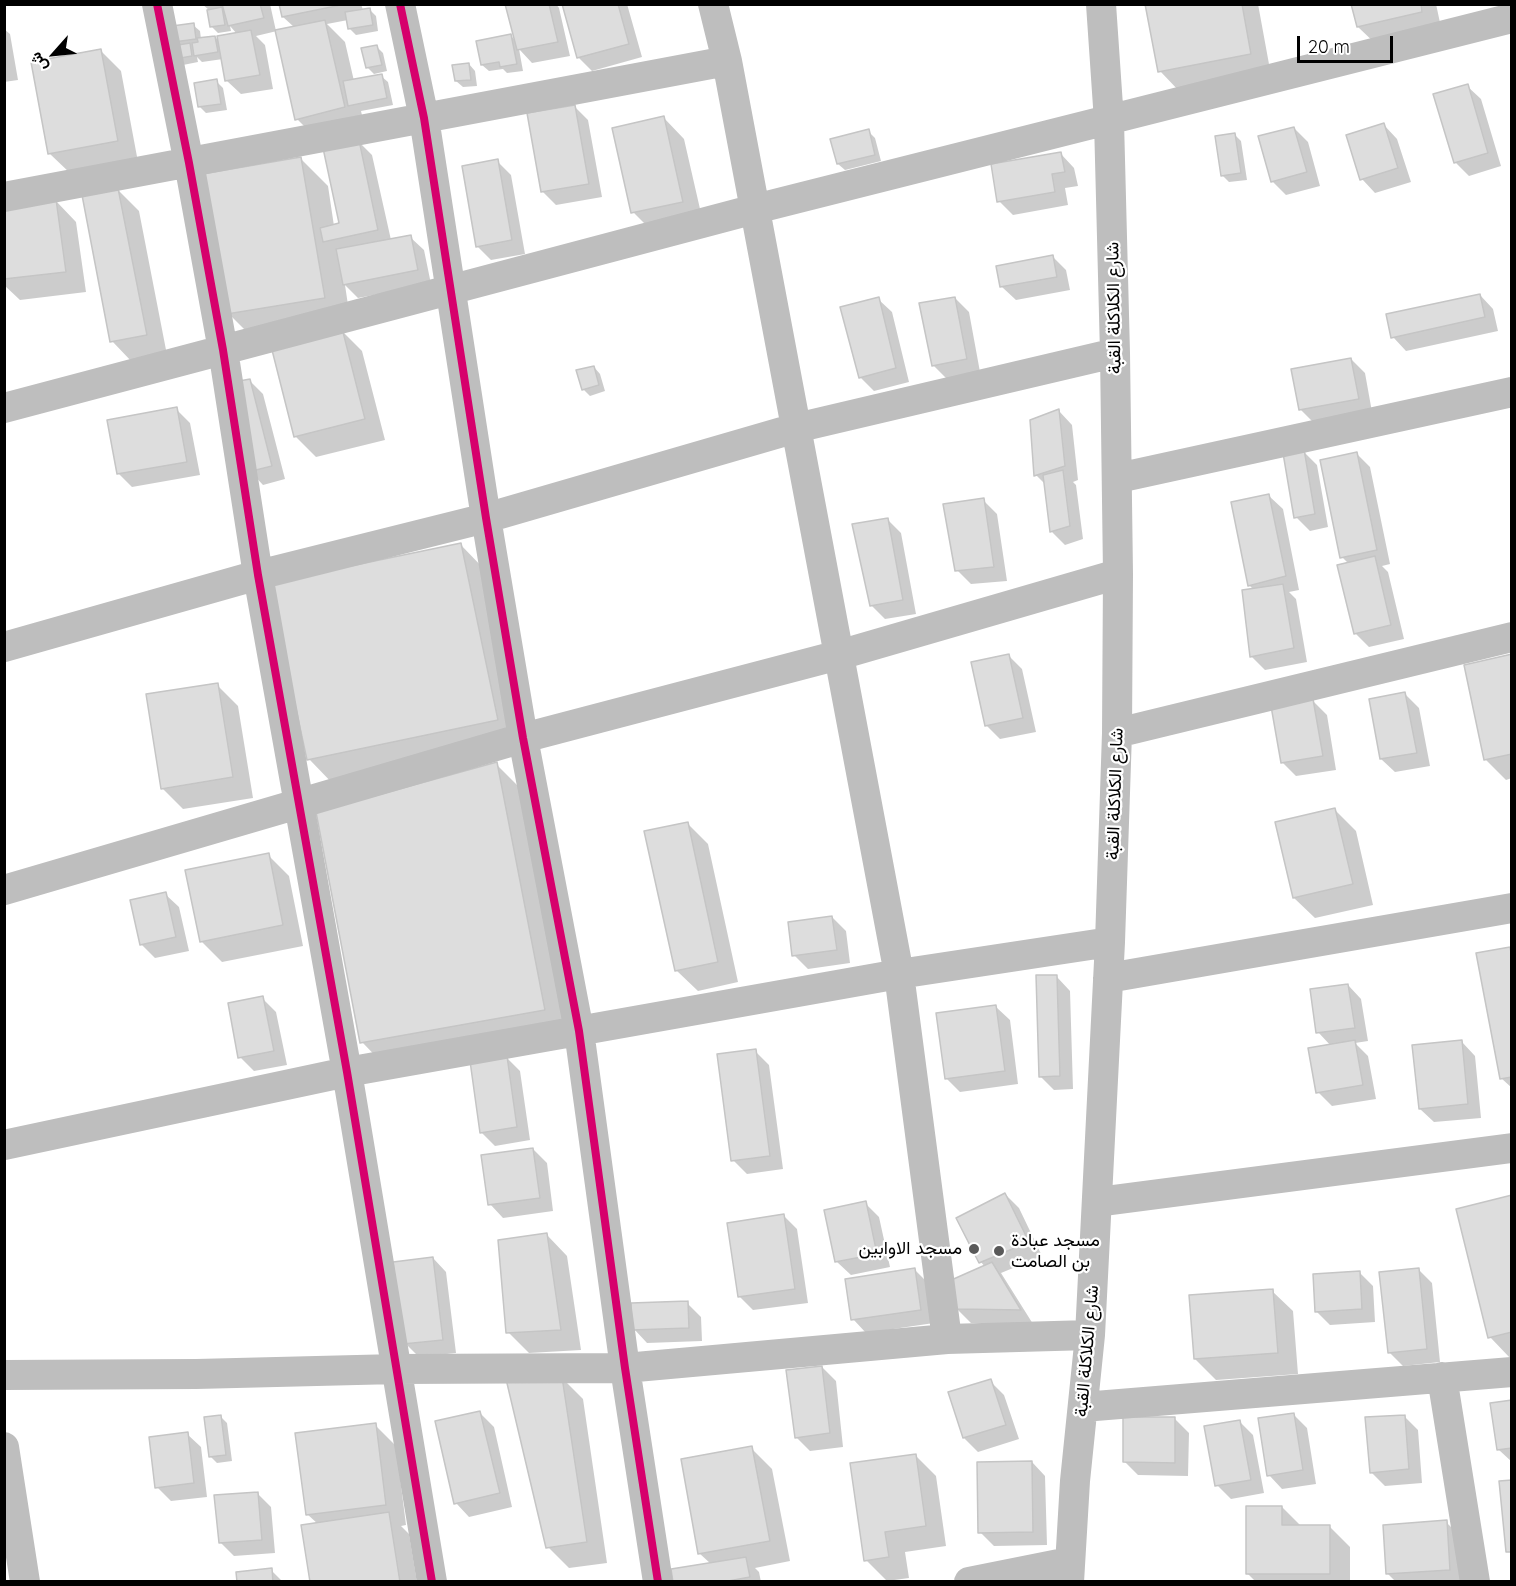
<!DOCTYPE html>
<html>
<head>
<meta charset="utf-8">
<style>
	body { margin:0 }
	#map { position:relative; width:1516px; height:1586px; overflow:hidden; background:#fff; font-family:Quicksand,Vazirmatn,sans-serif }
	canvas { display:block }
	.frame { position:absolute; inset:0; border:6px solid #000; pointer-events:none }
	.north { position:absolute; left:24px; top:24px; width:60px; height:60px; -webkit-text-stroke:4px #fff; paint-order:stroke; rotate:243deg; font-size:16px; font-weight:700; line-height:24px; text-align:center; color:#000 }
	.north::after { content:''; display:block; margin:auto; width:21px; height:27px; background:#000; clip-path:polygon(50% 0,100% 100%,50% 72%,0 100%) }
	.scale { position:absolute; left:1297px; top:36px; width:96px; height:27px; box-sizing:border-box; border:3px solid #000; border-top:0; padding-left:8px; font-size:18px; line-height:21px; white-space:nowrap; color:#000; -webkit-text-stroke:4px #fff; paint-order:stroke }
</style>
</head>
<body>
<div id="map">
<canvas width="1516" height="1586"></canvas>
<div class="frame"></div>
<div class="north">ش</div>
<div class="scale">20 m</div>
</div>
<script>
const c = document.querySelector('canvas').getContext('2d');
c.lineJoin = 'round';
function paint(path, color) { c.fillStyle = color; c.fill(path, 'evenodd'); }
const toPath = rows => new Path2D(rows.map(r => 'M' + r).join(''));
function trace(path, color, width, dash) { c.strokeStyle = color; c.lineWidth = width; c.lineCap = dash ? 'butt' : 'round'; c.setLineDash(dash || []); c.stroke(path); }
function write(font, color, halo, rows, align = 'center') {
  c.font = font + ' Quicksand,Vazirmatn,sans-serif'; c.lineWidth = 4.5; c.setLineDash([]); c.textBaseline = 'middle'; c.strokeStyle = halo; c.fillStyle = color; for (const [text, x, y, turn = 0] of rows) {
    c.save(); c.translate(x, y); c.rotate((+turn || 0) * Math.PI / 180); c.textAlign = isNaN(turn) ? turn : align; if (halo) c.strokeText(text, 0, 0); c.fillText(text, 0, 0); c.restore();
  }
}
paint(toPath([
	[202,4,270,4,276,31,294,27,283,17,281,4,361,4,363,10,369,9,376,16,378,31,356,35,349,28,348,20,327,24,345,42,354,81,381,76,388,82,393,105,361,111,365,128,318,140,297,119,277,31,256,36,265,45,273,89,241,94,227,81,223,59,202,62,197,57,198,62,183,65,173,28,193,25,200,31,201,39,215,37,220,42,237,34,230,26,231,31,218,33,212,27,209,10],
	[507,4,556,4,559,8,570,56,532,63,519,49,523,71,507,73,503,69,489,71,482,65,511,36,516,41],
	[564,4,627,4,642,57,592,71,578,57],
	[1146,4,1258,4,1271,75,1180,92,1160,71],
	[1353,4,1436,4,1442,32,1379,47,1358,27],
	[4,29,10,34,18,80,4,82],
	[376,46,383,53,387,71,374,74,367,67],
	[100,50,121,71,138,162,71,174,50,154],
	[469,64,475,71,477,86,463,87,456,81],
	[216,81,223,88,227,110,206,113,200,107],
	[1467,86,1481,99,1501,166,1469,176,1455,162],
	[574,106,588,120,602,197,556,205,542,191],
	[664,118,684,139,703,222,654,233,633,212],
	[1384,125,1397,139,1411,182,1375,193,1362,179],
	[1294,128,1308,142,1320,186,1286,195,1272,181],
	[868,131,875,138,881,161,845,170,838,164],
	[1234,134,1241,141,1247,180,1229,182,1222,175],
	[358,141,372,155,391,240,410,237,424,250,431,284,358,298,345,285,351,325,256,341,228,313,300,158,328,186,334,226,341,225],
	[1061,154,1074,168,1078,186,1065,188,1068,205,1013,215,999,201],
	[497,161,511,175,525,254,491,260,477,246],
	[118,190,139,211,167,355,132,362,112,341],
	[56,201,76,222,86,292,20,300,4,285,4,208],
	[1052,256,1066,270,1070,290,1016,300,1002,287],
	[1480,295,1493,309,1498,331,1406,351,1393,337],
	[955,298,969,312,980,372,947,379,933,365],
	[878,299,892,312,909,382,874,391,860,377],
	[341,330,362,351,385,440,316,457,295,436],
	[1351,359,1365,373,1372,412,1314,423,1300,409],
	[594,367,600,374,605,391,590,396,583,389],
	[249,380,263,394,285,479,263,485,250,471],
	[176,409,190,423,200,475,132,487,118,473],
	[1059,411,1072,425,1078,480,1073,482,1076,485,1083,539,1065,545,1052,532,1046,485,1036,475],
	[1303,451,1317,465,1328,527,1310,531,1296,517],
	[1356,453,1370,467,1390,564,1382,566,1388,572,1404,639,1369,647,1355,633,1349,564,1342,557],
	[1269,496,1283,509,1299,590,1289,592,1296,599,1307,662,1265,670,1251,656,1254,590,1249,585],
	[983,500,997,514,1007,581,971,584,957,570],
	[887,519,901,533,916,614,885,619,871,605],
	[460,544,487,572,525,747,336,787,309,759],
	[1008,655,1022,669,1036,732,1000,739,986,725],
	[1512,655,1512,778,1506,780,1485,759],
	[217,685,238,706,253,798,183,809,162,788],
	[1405,694,1419,708,1430,766,1395,772,1381,759],
	[1313,701,1327,715,1336,770,1296,776,1282,762],
	[496,764,524,792,572,1038,389,1070,362,1042],
	[1335,810,1356,831,1373,905,1315,918,1294,898],
	[687,823,708,844,738,982,698,991,677,971],
	[268,855,289,876,303,946,222,962,201,941],
	[165,894,179,907,189,951,155,958,141,944],
	[832,917,846,931,850,963,808,969,794,955],
	[1509,949,1512,951,1512,1088,1501,1078],
	[1057,977,1070,991,1073,1089,1054,1090,1041,1077],
	[1348,985,1361,999,1368,1041,1355,1043,1368,1056,1376,1099,1332,1106,1318,1092,1331,1046,1318,1032],
	[262,998,276,1012,287,1065,254,1071,240,1057],
	[996,1007,1010,1020,1018,1084,960,1092,946,1078],
	[1462,1042,1475,1056,1481,1118,1434,1122,1420,1109],
	[755,1051,769,1065,783,1169,747,1174,733,1160],
	[506,1057,520,1071,530,1140,495,1146,481,1132],
	[533,1149,547,1163,553,1211,503,1218,490,1204],
	[1005,1194,1019,1208,1042,1256,1001,1273,1033,1324,971,1323,957,1309,985,1267,981,1262,958,1219],
	[1512,1197,1512,1358,1510,1358,1490,1337],
	[865,1203,879,1217,890,1267,851,1275,837,1262],
	[784,1216,797,1229,808,1303,753,1310,739,1296],
	[547,1235,567,1256,581,1350,529,1353,508,1332],
	[433,1258,446,1272,456,1353,419,1357,405,1343],
	[1418,1269,1432,1283,1440,1362,1403,1366,1389,1352],
	[915,1270,929,1284,934,1323,866,1333,853,1319],
	[1360,1273,1373,1286,1375,1322,1330,1325,1316,1311],
	[1272,1291,1293,1311,1298,1374,1216,1380,1195,1359],
	[687,1303,701,1317,702,1341,647,1343,634,1329],
	[822,1367,836,1381,843,1447,810,1451,796,1437],
	[562,1378,583,1399,607,1563,569,1568,548,1547],
	[990,1381,1004,1395,1019,1439,978,1452,964,1438,950,1393],
	[1512,1401,1512,1462,1499,1450],
	[480,1413,494,1427,512,1507,469,1517,456,1503],
	[1293,1414,1307,1428,1316,1484,1282,1489,1269,1475],
	[1404,1416,1418,1430,1422,1483,1385,1486,1371,1472],
	[221,1417,227,1423,232,1461,217,1463,210,1456],
	[1175,1419,1189,1433,1188,1476,1138,1475,1124,1461],
	[1239,1421,1253,1435,1264,1493,1231,1499,1217,1485],
	[375,1425,396,1446,406,1525,401,1526,409,1534,417,1582,312,1582,318,1524,307,1514],
	[187,1434,201,1447,207,1497,171,1501,157,1487],
	[751,1448,772,1469,790,1561,755,1568,759,1572,761,1582,674,1582,711,1564,699,1553],
	[915,1455,936,1476,946,1546,905,1552,909,1578,887,1581,866,1560],
	[1032,1462,1045,1476,1047,1545,994,1546,980,1532],
	[257,1493,271,1507,275,1553,234,1556,220,1542],
	[1282,1507,1301,1526,1329,1526,1350,1547,1350,1582,1256,1582,1248,1574],
	[1446,1522,1460,1536,1463,1582,1396,1582,1388,1574],
	[271,1570,283,1582,239,1582]
]), '#0003');
const building = toPath([
	[222,4,260,4,264,18,228,26,222,4],
	[279,4,346,4,282,17,279,4],
	[505,4,549,4,558,42,517,50,505,4],
	[562,4,618,4,629,44,577,58,562,4],
	[1145,4,1242,4,1251,54,1158,72,1145,4],
	[1351,4,1421,4,1422,12,1357,27,1351,4],
	[222,7,225,25,210,27,207,10,222,7],
	[370,8,373,25,348,29,345,12,370,8],
	[325,20,345,107,295,120,275,30,325,20],
	[194,23,196,39,174,42,172,26,194,23],
	[251,30,260,75,225,81,217,36,251,30],
	[511,34,517,64,500,67,499,62,481,65,476,41,511,34],
	[215,36,218,52,194,56,192,43,198,42,197,38,215,36],
	[190,43,192,56,175,59,172,46,190,43],
	[377,45,382,65,366,68,361,48,377,45],
	[101,49,118,141,48,154,31,62,101,49],
	[469,63,471,80,455,81,452,65,469,63],
	[382,74,387,98,348,106,343,81,382,74],
	[217,79,221,104,198,107,194,83,217,79],
	[1468,84,1488,153,1454,163,1433,94,1468,84],
	[575,105,589,184,541,192,527,113,575,105],
	[664,116,683,202,631,213,612,128,664,116],
	[1384,123,1398,168,1360,180,1346,135,1384,123],
	[1294,127,1307,172,1271,182,1258,136,1294,127],
	[869,129,875,155,837,164,830,139,869,129],
	[1235,133,1241,173,1221,176,1215,136,1235,133],
	[359,140,378,230,323,242,320,228,339,223,323,148,359,140],
	[1061,152,1065,172,1052,174,1055,192,997,202,991,164,1061,152],
	[301,157,325,298,227,314,202,174,301,157],
	[498,159,512,240,476,247,462,166,498,159],
	[118,188,147,335,110,342,82,195,118,188],
	[56,199,66,272,4,279,4,206,56,199],
	[411,235,418,270,343,285,336,249,411,235],
	[1053,255,1057,277,1000,287,996,266,1053,255],
	[1480,294,1485,317,1391,338,1386,314,1480,294],
	[879,297,896,368,859,378,840,307,879,297],
	[955,297,967,359,932,366,919,303,955,297],
	[342,328,365,419,294,437,271,346,342,328],
	[1351,358,1359,399,1299,410,1291,369,1351,358],
	[594,366,599,385,582,390,576,370,594,366],
	[250,379,272,466,248,472,234,382,250,379],
	[177,407,187,462,117,474,107,420,177,407],
	[1059,409,1065,466,1034,476,1030,420,1059,409],
	[1304,449,1315,514,1294,518,1283,453,1304,449],
	[1357,452,1377,550,1340,558,1320,460,1357,452],
	[1063,470,1070,526,1050,532,1043,475,1063,470],
	[1269,494,1286,576,1248,586,1231,502,1269,494],
	[984,498,994,567,955,571,943,504,984,498],
	[888,518,903,600,870,606,852,524,888,518],
	[461,543,498,720,307,760,269,583,461,543],
	[1375,556,1391,625,1354,634,1337,565,1375,556],
	[1283,584,1294,648,1250,657,1242,590,1283,584],
	[1009,654,1023,718,985,726,971,662,1009,654],
	[1512,654,1512,754,1484,760,1464,665,1512,654],
	[218,683,233,777,161,789,146,694,218,683],
	[1405,692,1417,753,1380,759,1369,699,1405,692],
	[1313,699,1323,756,1281,763,1271,706,1313,699],
	[497,762,545,1010,360,1043,316,812,497,762],
	[1335,808,1353,884,1293,898,1275,822,1335,808],
	[688,822,718,962,675,971,644,831,688,822],
	[269,853,283,925,200,942,185,870,269,853],
	[166,892,176,937,140,945,130,900,166,892],
	[832,916,837,950,792,956,788,922,832,916],
	[1510,947,1512,957,1512,1077,1500,1079,1476,953,1510,947],
	[1036,975,1057,975,1060,1076,1039,1077,1036,975],
	[1348,984,1355,1028,1316,1033,1310,989,1348,984],
	[263,996,274,1051,238,1058,228,1003,263,996],
	[996,1005,1005,1071,945,1079,936,1013,996,1005],
	[1355,1040,1363,1085,1316,1093,1308,1048,1355,1040],
	[1462,1040,1468,1104,1419,1109,1412,1045,1462,1040],
	[756,1049,770,1156,731,1161,717,1054,756,1049],
	[507,1056,517,1127,480,1133,470,1061,507,1056],
	[533,1148,540,1198,488,1205,481,1155,533,1148],
	[1005,1193,1029,1242,979,1263,956,1218,1005,1193],
	[1512,1195,1512,1332,1488,1338,1456,1209,1512,1195],
	[866,1201,877,1254,835,1262,824,1210,866,1201],
	[784,1214,795,1289,738,1297,727,1223,784,1214],
	[547,1233,561,1330,506,1333,498,1240,547,1233],
	[433,1257,443,1340,403,1344,393,1262,433,1257],
	[992,1262,1021,1310,956,1309,949,1281,992,1262],
	[915,1268,921,1310,851,1320,845,1279,915,1268],
	[1419,1268,1427,1349,1388,1353,1379,1272,1419,1268],
	[1360,1271,1362,1309,1315,1312,1313,1274,1360,1271],
	[1273,1289,1278,1353,1194,1359,1189,1295,1273,1289],
	[688,1301,689,1328,632,1330,631,1303,688,1301],
	[822,1366,830,1433,795,1438,786,1370,822,1366],
	[562,1377,587,1542,546,1548,506,1379,562,1377],
	[991,1379,1006,1425,963,1438,948,1392,991,1379],
	[1512,1400,1512,1448,1497,1450,1490,1403,1512,1400],
	[480,1411,500,1493,454,1504,435,1421,480,1411],
	[1294,1413,1303,1470,1267,1476,1258,1418,1294,1413],
	[221,1415,226,1455,209,1457,204,1417,221,1415],
	[1405,1415,1409,1469,1370,1473,1365,1417,1405,1415],
	[1123,1417,1175,1417,1175,1463,1123,1462,1123,1417],
	[1240,1420,1251,1480,1215,1486,1204,1426,1240,1420],
	[376,1423,386,1505,306,1515,295,1433,376,1423],
	[188,1432,194,1483,155,1488,149,1437,188,1432],
	[752,1446,770,1541,698,1554,681,1459,752,1446],
	[916,1454,926,1526,885,1532,889,1557,864,1561,850,1463,916,1454],
	[1032,1461,1033,1532,978,1533,977,1462,1032,1461],
	[1512,1480,1512,1552,1506,1552,1499,1481,1512,1480],
	[258,1492,262,1540,219,1543,214,1495,258,1492],
	[1246,1506,1282,1506,1282,1525,1330,1525,1330,1574,1246,1574,1246,1506],
	[389,1512,400,1582,310,1582,301,1525,389,1512],
	[1447,1520,1450,1570,1386,1574,1383,1525,1447,1520],
	[746,1557,750,1577,723,1582,673,1582,671,1569,746,1557],
	[272,1568,273,1582,237,1582,236,1572,272,1568]
]);
paint(building, '#ddd');
trace(building, '#c5c5c5', 1.5);
trace(toPath([
	[157,4,189,163,223,350,258,575,347,1072,432,1582],
	[400,4,424,118,486,518,523,738,579,1031,625,1368,658,1582],
	[713,4,727,61,899,974,947,1339],
	[4,197,727,61],
	[4,408,755,209,1512,18],
	[1118,478,1512,392],
	[4,647,258,575,486,518,796,428,1115,353],
	[1117,733,1512,637],
	[4,890,523,738,839,655,1118,574],
	[1108,978,1512,908],
	[4,1145,347,1072,899,974,1110,942],
	[1097,1202,1512,1148],
	[4,1375,196,1374,397,1369,625,1368,947,1339,1090,1335],
	[1442,1377,1475,1582],
	[1083,1407,1512,1372],
	[4,1447,25,1582],
	[969,1582,1069,1562],
	[1069,1582,1075,1481,1090,1335,1110,942,1117,733,1118,574,1115,353,1109,121,1101,4]
]), '#bebebe', 30);
trace(toPath([
	[157,4,189,163,223,350,258,575,347,1072,432,1582],
	[400,4,424,118,486,518,523,738,579,1031,625,1368,658,1582]
]), '#d6006c', 8);
for (const [x, y, r, color] of [
	[974,1249,6,"#595959"],
	[999,1251,6,"#595959"]
]) { const dot = new Path2D(); dot.arc(x, y, r, 0, 2 * Math.PI); c.fillStyle = color; c.fill(dot); trace(dot, '#fff', 2); }
write('18px', '#000', '#fff', [
	["شارع الكلاكلة القبة",1114,308,-91],
	["شارع الكلاكلة القبة",1115,794,-88],
	["شارع الكلاكلة القبة",1087,1351,-85]
]);
write('18px', '#000', '#fff', [
	["مسجد عبادة",1011,1241],
	["بن الصامت",1011,1262],
	["مسجد الاوابين",962,1249,"right"]
], 'left');
</script>
</body>
</html>
